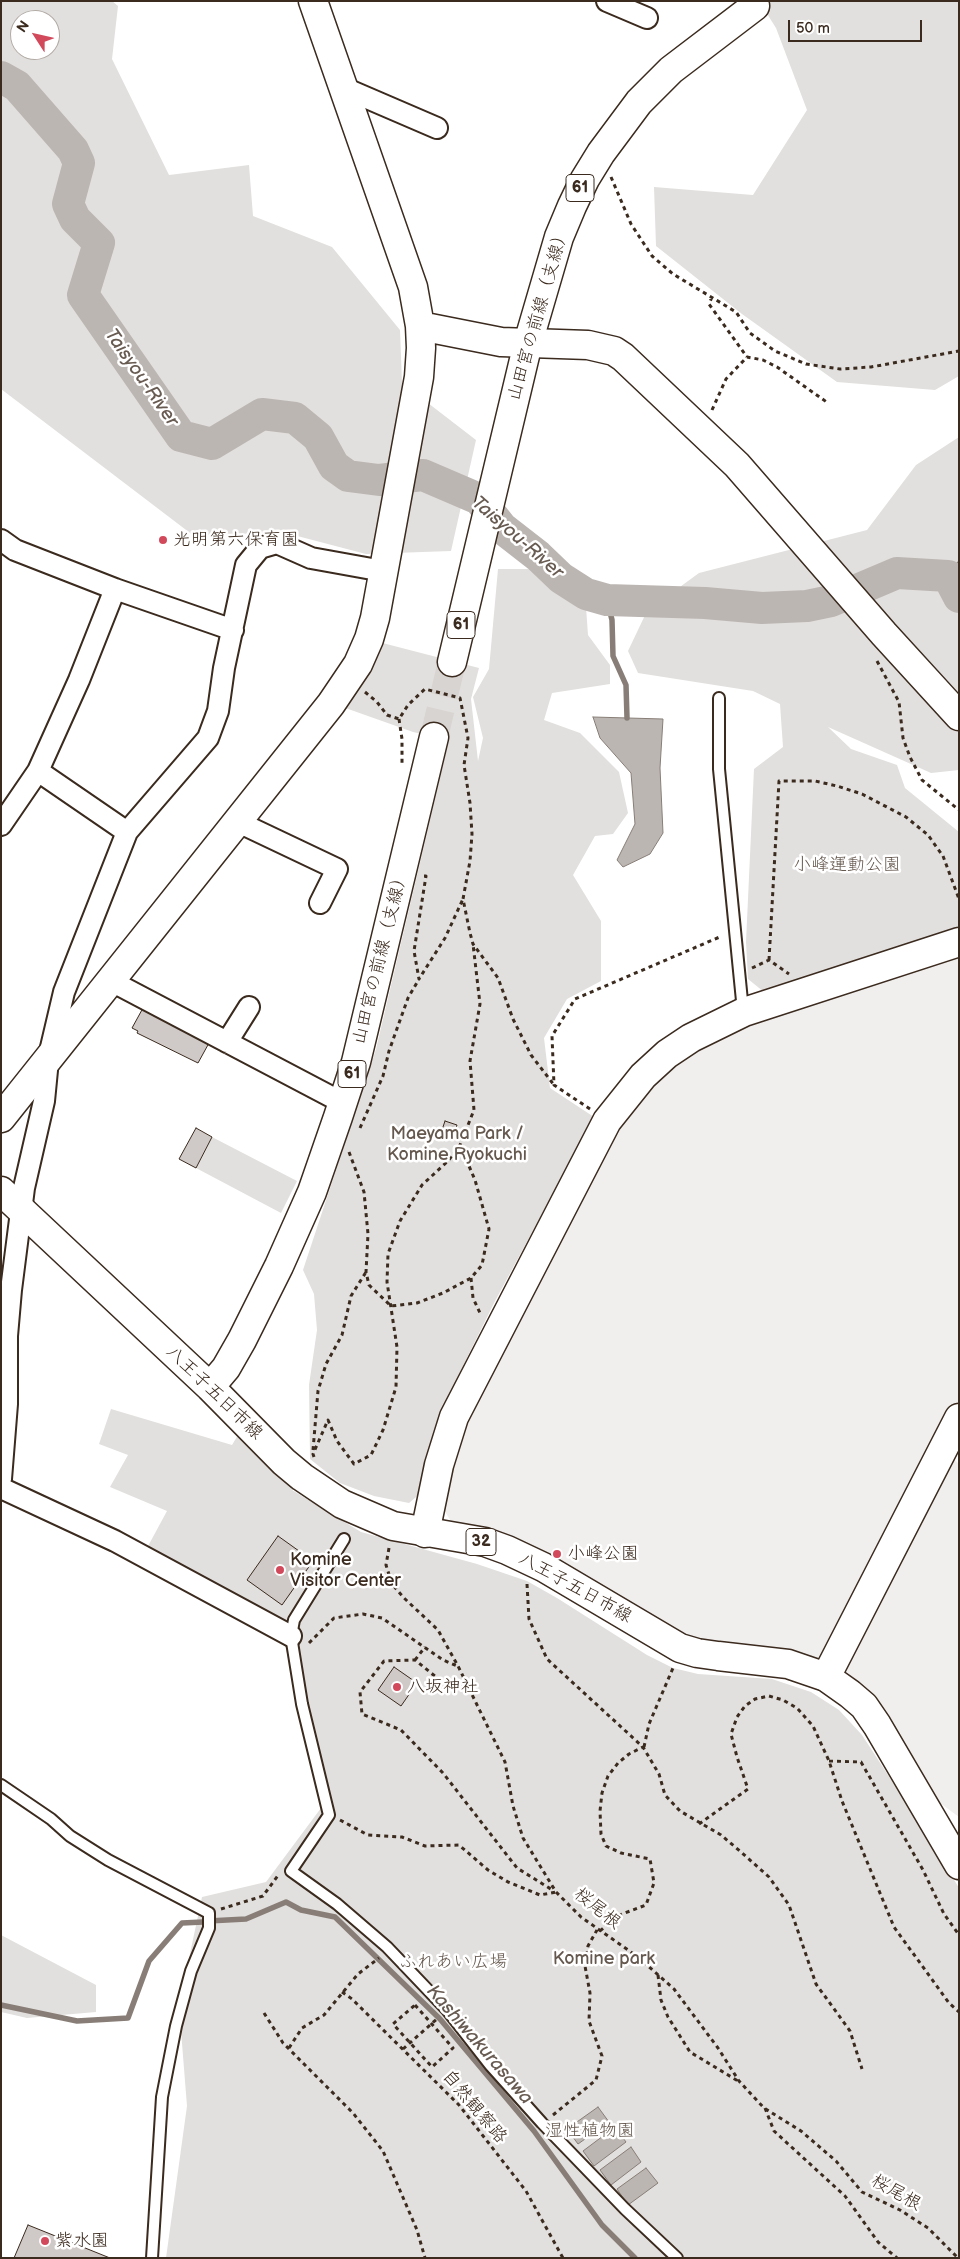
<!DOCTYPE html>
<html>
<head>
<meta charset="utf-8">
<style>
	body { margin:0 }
	#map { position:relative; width:960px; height:2259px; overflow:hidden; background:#fff; font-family:"Balsamiq Sans",sans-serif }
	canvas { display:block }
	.frame { position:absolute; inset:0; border:2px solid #3b2a1e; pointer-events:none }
	.north { position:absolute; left:10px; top:10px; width:50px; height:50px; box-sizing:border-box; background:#fff; border:1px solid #b1aaa5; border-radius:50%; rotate:305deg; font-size:14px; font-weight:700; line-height:20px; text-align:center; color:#3b2a1e }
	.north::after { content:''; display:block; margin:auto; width:18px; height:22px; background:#d1495b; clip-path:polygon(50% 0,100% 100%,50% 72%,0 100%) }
	.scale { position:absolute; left:788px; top:20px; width:134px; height:22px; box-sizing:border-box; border:2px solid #3b2a1e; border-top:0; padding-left:6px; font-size:15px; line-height:18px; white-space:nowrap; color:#3b2a1e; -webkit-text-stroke:4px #fff; paint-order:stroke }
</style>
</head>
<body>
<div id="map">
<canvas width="960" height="2259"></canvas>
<div class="frame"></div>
<div class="north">N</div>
<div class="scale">50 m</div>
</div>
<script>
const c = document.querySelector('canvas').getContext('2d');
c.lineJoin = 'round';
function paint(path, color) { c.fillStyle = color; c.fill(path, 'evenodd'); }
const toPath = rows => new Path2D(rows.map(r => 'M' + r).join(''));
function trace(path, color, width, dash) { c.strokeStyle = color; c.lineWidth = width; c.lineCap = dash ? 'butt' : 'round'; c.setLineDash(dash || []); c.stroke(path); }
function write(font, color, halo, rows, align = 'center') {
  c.font = font + ' "Balsamiq Sans","Klee One",sans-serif'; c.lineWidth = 5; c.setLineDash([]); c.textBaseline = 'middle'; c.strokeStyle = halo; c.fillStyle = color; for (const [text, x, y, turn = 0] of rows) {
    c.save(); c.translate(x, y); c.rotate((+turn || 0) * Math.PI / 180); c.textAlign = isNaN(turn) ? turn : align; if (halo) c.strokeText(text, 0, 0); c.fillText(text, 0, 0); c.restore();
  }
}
paint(toPath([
	[959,952,959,1444,953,1458,959,1464,959,1817,940,1803,877,1702,848,1673,814,1657,774,1650,690,1639,651,1619,554,1557,529,1546,455,1528,441,1505,454,1443,610,1138,637,1097,702,1040]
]), '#f1efee');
paint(toPath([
	[1,1,112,1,118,6,112,59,169,175,249,165,253,216,332,247,400,330,402,383,476,440,451,551,366,554,282,532,194,536,1,389],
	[20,20,50,20,50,50,20,50],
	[759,1,959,1,959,376,935,390,837,382,742,314,656,246,654,187,753,195,807,110,776,28],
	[959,437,959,770,931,773,828,727,851,749,897,765,905,788,959,832,959,931,764,992,748,979,746,942,754,769,783,747,780,704,753,691,638,673,628,651,647,611,699,573,867,530,916,465],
	[498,569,535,569,586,607,588,635,610,665,610,684,552,693,544,720,580,733,619,772,628,813,613,834,595,836,573,875,601,921,601,981,567,999,544,1038,550,1088,594,1117,494,1303,460,1372,436,1429,422,1492,409,1503,374,1496,340,1483,310,1459,309,1385,317,1330,314,1294,303,1270,376,1049,449,740,413,732,337,705,371,640,479,668,471,699,478,761,483,738,473,697,489,669],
	[212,1137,297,1181,281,1213,196,1168],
	[111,1409,232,1445,238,1435,288,1480,292,1490,361,1532,477,1564,527,1581,557,1598,647,1655,673,1668,698,1674,772,1679,811,1692,839,1710,862,1735,929,1838,959,1888,959,2258,166,2258,187,2106,181,2031,185,2017,177,2015,202,1897,266,1882,321,1808,280,1622,147,1548,167,1511,110,1487,128,1455,99,1444],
	[1,1935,96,1985,96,2012,27,2018,1,2012]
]), '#e2e0de');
const water = toPath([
	[593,717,663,719,660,768,663,833,650,854,623,867,617,860,635,824,631,773,600,738,593,717],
	[598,2107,609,2122,578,2144,567,2129,598,2107],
	[615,2127,626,2142,594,2166,583,2151,615,2127],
	[631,2147,641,2162,611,2185,600,2170,631,2147],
	[646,2168,658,2183,628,2205,617,2189,646,2168]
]);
paint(water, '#bcb6b3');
trace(water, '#887e77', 1);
trace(toPath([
	[948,576,959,564],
	[607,600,612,620,613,656,626,685,627,718],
	[208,1921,246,1919,286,1902,301,1910,335,1917,440,2019,534,2131,602,2225,635,2258],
	[1,2005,77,2021,128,2018,149,1961,182,1923,203,1922]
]), '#887e77', 5.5);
trace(toPath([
	[1,77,17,86,73,150,79,163,68,204,75,219,99,243,83,295,181,436,212,444,262,414,295,418,318,437,334,466,348,476,379,480,423,475,479,499,502,528,538,556,561,578,586,594,607,600,705,603,762,608,807,606,831,601,897,573,948,576,959,597]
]), '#bcb6b3', 32);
const building = toPath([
	[143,1008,209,1043,198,1063,137,1033,138,1031,132,1028,143,1008],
	[445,1121,457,1125,453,1137,441,1133,445,1121],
	[196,1128,212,1137,196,1168,179,1159,196,1128],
	[278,1536,313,1561,282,1605,247,1580,278,1536],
	[394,1667,417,1683,401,1706,378,1690,394,1667],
	[28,2225,110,2258,14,2258,28,2225]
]);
paint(building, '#cfcac7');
trace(building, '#3b2a1e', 1);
trace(toPath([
	[434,737,452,662]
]), '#d8d4d2', 28, [28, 14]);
const lane = toPath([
	[719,698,719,769,743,1011],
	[344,1539,294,1620,291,1636,302,1704,329,1815,291,1871,337,1904,387,1947,447,2010,490,2065,542,2123,625,2209,677,2258],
	[1,1785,51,1819,70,1836,108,1860,209,1913,209,1928,191,1971,176,2026,162,2097,152,2258]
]);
const street = toPath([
	[607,1,647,18],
	[344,88,437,128],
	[1,540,15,550,115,589,233,630],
	[38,771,127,832],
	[238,822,337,869,320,903],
	[1,825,38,771,79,680,115,589],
	[111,981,343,1103],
	[227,1042,249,1007],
	[1,1479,7,1404,7,1336,11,1290,24,1188,44,1101,48,1060,64,992,127,832,208,738,218,711,224,668,246,565,260,548,277,543,311,558,383,571],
	[1,1488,115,1541,291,1636]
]);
const secondary = toPath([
	[420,326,501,342,588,345,614,351,623,357,737,465,884,634,959,716],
	[1,1118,331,704,358,664,369,639,375,618,419,377,421,348,420,326,413,287,313,1],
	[425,1533,439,1465,454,1417,607,1121,643,1076,667,1054,691,1038,744,1012,959,942],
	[826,1677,959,1418]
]);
const primary = toPath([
	[452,662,528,343,559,237,572,206,585,179,601,153,639,102,671,70,755,6],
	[1,1191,210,1387,284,1462,302,1477,342,1504,393,1526,485,1542,507,1550,543,1567,680,1648,697,1653,718,1656,788,1664,826,1677,850,1694,864,1706,877,1725,959,1865],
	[210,1387,226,1368,242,1340,279,1266,312,1192,338,1117,356,1062,434,737]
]);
trace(lane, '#3b2a1e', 14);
trace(street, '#3b2a1e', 24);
trace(secondary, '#3b2a1e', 31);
trace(primary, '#3b2a1e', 31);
trace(toPath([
	[611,177,631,224,652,256,673,274,736,312,750,333,775,351,806,364,840,369,871,367,959,351],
	[712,297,709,304,747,357],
	[712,410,726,379,747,357,763,360,777,367,828,403],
	[877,661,899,702,903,738,910,757,922,780,959,810],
	[365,692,377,702,387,715,399,719,408,705,425,689,460,698,468,738,464,765,470,803,472,834,470,861,463,899,470,933,473,944,498,978,513,1019,531,1055,554,1085],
	[399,719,402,739,402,766],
	[424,876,426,876,414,951,419,979,445,938,463,899],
	[769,960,779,781,815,781,837,786,862,794,906,817,928,835,943,856,959,899],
	[752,968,769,960,789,974],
	[590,1109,554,1085,552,1036,575,999,722,936],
	[360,1128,383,1076,389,1051,408,998,419,979],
	[349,1152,364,1192,368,1234,366,1272,369,1285,391,1306,417,1303,443,1293,471,1278,482,1265,489,1229,475,1180,460,1145],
	[471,1278,473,1298,481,1315],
	[313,1450,318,1391,326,1364,342,1335,351,1296,366,1272],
	[314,1457,313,1454,328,1420,337,1441,354,1464,371,1455,383,1430,396,1387,397,1347,387,1282,388,1254,400,1221,422,1185,448,1161,460,1145,474,1110,470,1061,480,1004,473,944],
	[389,1548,386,1565,392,1584,404,1598,438,1630,458,1666,505,1762,513,1806,523,1838,556,1892,581,1917,638,1957,674,1989,718,2048,739,2081,764,2108,801,2131,836,2161,862,2192,900,2210,928,2228,958,2258],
	[527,1584,529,1619,547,1659,643,1747,659,1774,665,1795,680,1811,721,1835,741,1852,769,1877,789,1905,816,1984,850,2031,862,2069],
	[309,1643,334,1618,363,1614,382,1618,443,1660,457,1666],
	[415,1660,425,1647],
	[441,1681,415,1660,384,1661,360,1692,362,1714,401,1730,443,1773,517,1868,554,1891],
	[644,1747,649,1724,673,1668],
	[829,1761,861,1762,923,1870,944,1914,959,1935],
	[340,1820,368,1835,402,1837,425,1846,459,1845,488,1870,508,1882,540,1895,556,1892],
	[699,1824,748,1789,737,1757,731,1734,737,1717,745,1706,755,1699,769,1696,783,1700,797,1708,813,1726,829,1761,842,1801,894,1927,949,2003,959,2012],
	[221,1909,263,1896,279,1874],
	[600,1931,617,1916,646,1905,654,1883,650,1859,621,1853,606,1846,601,1834,600,1811,602,1793,608,1776,618,1763,629,1754,643,1747],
	[658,1975,661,2000,668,2017,690,2052,738,2081],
	[342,1992,352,1999,459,2105,526,2191,563,2258],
	[415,2005,453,2048,432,2067,393,2024,415,2005],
	[264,2013,283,2043,353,2113,383,2151,417,2230,425,2258],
	[289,2048,302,2028,324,2015,358,1974,379,1958],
	[403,2049,438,2018],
	[765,2108,774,2131,845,2196,878,2242,897,2258],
	[553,2115,596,2080,602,2056,589,2021,590,1993,585,1966,588,1946,597,1930]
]), '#3b2a1e', 3, [4, 4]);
trace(lane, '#fff', 10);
trace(street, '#fff', 20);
trace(secondary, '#fff', 28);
trace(primary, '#fff', 28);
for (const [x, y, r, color] of [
	[163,540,5,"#d1495b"],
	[557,1554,5,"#d1495b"],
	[280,1570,5,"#d1495b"],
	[397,1687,5,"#d1495b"],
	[45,2241,5,"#d1495b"]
]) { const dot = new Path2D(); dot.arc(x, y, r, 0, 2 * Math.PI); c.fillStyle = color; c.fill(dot); trace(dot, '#fff', 2); }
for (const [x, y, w] of [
	[580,188,28],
	[461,625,28],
	[352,1074,28],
	[481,1542,30]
]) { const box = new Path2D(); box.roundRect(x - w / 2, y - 13.5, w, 27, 4); c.fillStyle = '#fff'; c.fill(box); trace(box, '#3b2a1e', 1); }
write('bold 16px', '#3b2a1e', null, [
	["61",580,188],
	["61",461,625],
	["61",352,1074],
	["32",481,1542]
]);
write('18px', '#3b2a1e', '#fff', [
	["山田宮の前線（支線）",539,314,-74],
	["山田宮の前線（支線）",381,957,-76],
	["八王子五日市線",214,1393,44],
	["八王子五日市線",575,1588,29],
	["桜尾根",597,1909,39],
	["自然観察路",474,2107,50],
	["桜尾根",896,2193,30]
]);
write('18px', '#3b2a1e', '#fff', [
	["光明第六保育園",173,540],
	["小峰公園",567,1554],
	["Komine",290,1560],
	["Visitor Center",290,1581],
	["八坂神社",407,1687],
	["紫水園",55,2241]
], 'left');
write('18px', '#65584e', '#fff', [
	["小峰運動公園",847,865],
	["Maeyama Park /",457,1134],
	["Komine Ryokuchi",457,1155],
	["Komine park",604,1959],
	["ふれあい広場",453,1962],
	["湿性植物園",590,2131]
]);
write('italic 19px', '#685b52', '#fff', [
	["Taisyou-River",141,378,55],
	["Taisyou-River",517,538,41],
	["Kashiwakurasawa",479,2045,49]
]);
</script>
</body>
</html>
